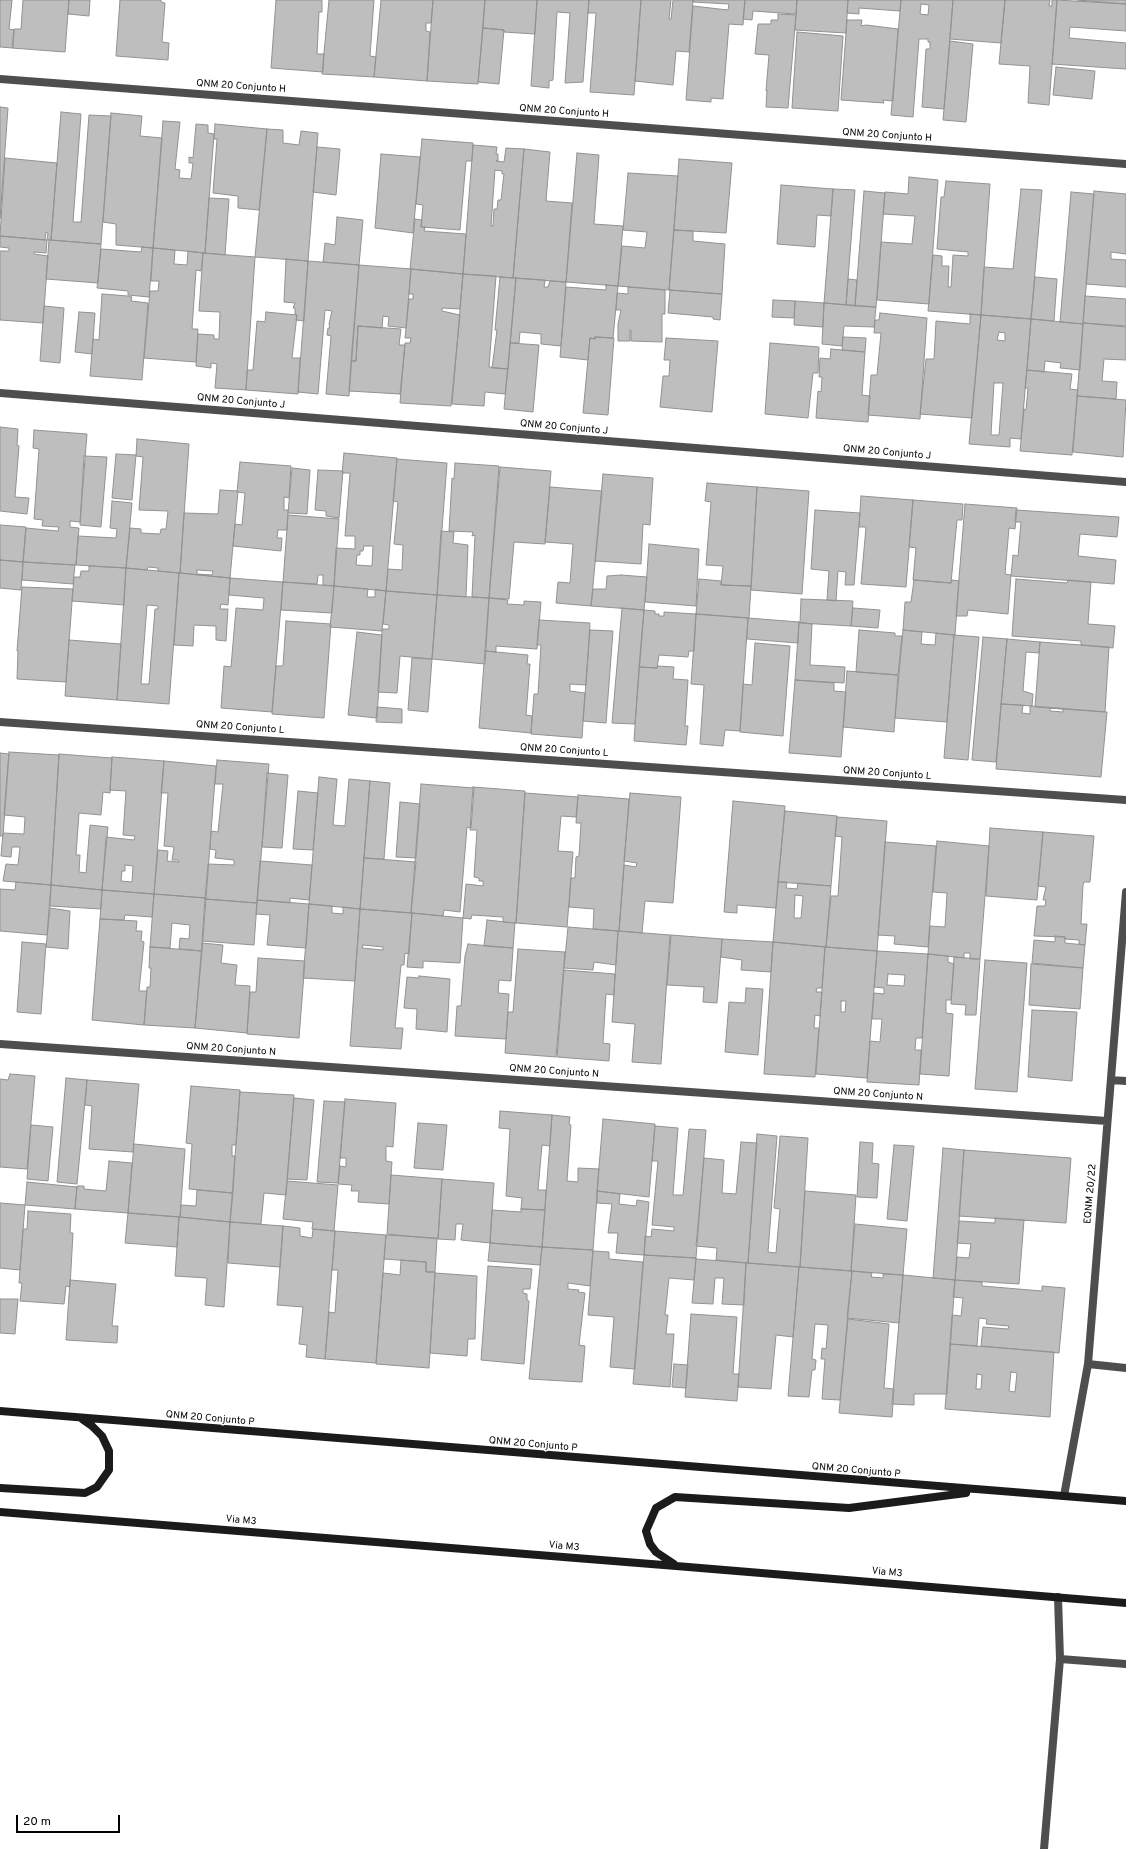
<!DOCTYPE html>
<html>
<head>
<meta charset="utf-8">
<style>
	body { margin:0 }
	#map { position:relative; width:1126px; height:1849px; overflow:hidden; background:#fff; font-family:Overpass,sans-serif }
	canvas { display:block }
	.scale { position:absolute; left:16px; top:1815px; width:104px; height:18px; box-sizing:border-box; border:2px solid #000; border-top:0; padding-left:5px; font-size:12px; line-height:14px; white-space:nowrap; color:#000; -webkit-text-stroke:3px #fff; paint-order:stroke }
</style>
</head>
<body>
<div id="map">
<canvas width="1126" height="1849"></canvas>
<div class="scale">20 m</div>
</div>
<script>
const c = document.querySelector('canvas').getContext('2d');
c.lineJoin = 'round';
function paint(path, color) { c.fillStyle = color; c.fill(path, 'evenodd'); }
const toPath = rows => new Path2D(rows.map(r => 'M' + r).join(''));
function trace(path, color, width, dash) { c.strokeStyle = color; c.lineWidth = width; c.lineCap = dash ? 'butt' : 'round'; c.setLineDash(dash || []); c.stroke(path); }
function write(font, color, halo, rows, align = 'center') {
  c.font = font + ' Overpass,sans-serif'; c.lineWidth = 3; c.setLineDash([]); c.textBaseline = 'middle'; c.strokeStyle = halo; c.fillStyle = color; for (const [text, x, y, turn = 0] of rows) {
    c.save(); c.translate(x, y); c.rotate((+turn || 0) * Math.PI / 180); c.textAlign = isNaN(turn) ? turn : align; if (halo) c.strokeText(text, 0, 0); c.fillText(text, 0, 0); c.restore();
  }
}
const building = toPath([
	[0,0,12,0,9,29,14,30,13,48,0,47,0,0],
	[23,0,69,0,65,52,12,48,14,29,21,29,23,0],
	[69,0,90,0,89,16,68,14,69,0],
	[120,0,161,0,161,2,165,3,162,42,169,43,168,60,116,56,120,0],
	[276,0,322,0,322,12,319,12,317,54,324,54,323,72,271,68,276,0],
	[329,0,374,0,370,56,376,57,374,77,322,74,329,0],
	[381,0,433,0,431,23,426,23,426,31,430,32,427,81,374,77,381,0],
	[433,0,485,0,478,84,427,81,433,0],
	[485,0,537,0,535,34,504,32,504,30,483,28,485,0],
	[537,0,589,0,583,82,565,83,570,13,557,12,553,80,549,81,549,88,531,86,537,0],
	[589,0,641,0,634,95,590,92,596,13,588,13,589,0],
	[641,0,671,0,669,19,671,19,673,0,693,0,689,52,676,51,673,85,635,81,641,0],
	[693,0,745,0,743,25,729,24,723,99,711,98,711,102,686,100,693,6,728,10,729,4,693,2,693,0],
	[745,0,797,0,796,14,753,11,752,20,743,19,745,0],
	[797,0,848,0,846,33,795,30,797,0],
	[848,0,901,0,900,11,859,8,859,14,847,13,848,0],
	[901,0,953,0,944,109,922,107,926,49,930,49,930,42,928,42,928,39,919,39,913,117,891,115,901,0],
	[921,4,929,5,928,15,920,14,921,4],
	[953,0,1005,0,1001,43,950,39,953,0],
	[1005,0,1050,0,1049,6,1052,6,1052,0,1057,0,1049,105,1028,103,1030,66,999,64,1005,0],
	[1057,0,1126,4,1126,31,1070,27,1069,38,1126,43,1126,69,1052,64,1057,0],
	[1077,0,1126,0,1126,4,1077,0],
	[778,14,796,15,788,108,766,107,767,90,766,91,769,55,755,54,758,24,771,24,771,20,778,20,778,14],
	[847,20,862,20,861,26,866,25,898,29,893,101,883,100,884,103,841,100,847,20],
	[483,28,504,30,499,84,478,82,483,28],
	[797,32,843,36,838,111,792,108,797,32],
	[950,41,973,44,966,122,943,120,950,41],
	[1056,67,1095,71,1092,99,1053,95,1056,67],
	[0,107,8,108,0,219,0,107],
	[61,112,81,114,73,222,81,222,89,115,111,116,101,244,51,240,61,112],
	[111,113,142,116,140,136,162,138,153,248,116,245,116,224,103,222,111,113],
	[163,121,180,122,175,169,180,170,179,178,191,179,193,163,189,163,189,157,193,158,196,124,208,125,208,133,214,134,205,253,153,248,163,121],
	[215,124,267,129,259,210,238,208,238,196,213,193,217,139,214,139,215,124],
	[267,129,283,130,283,143,299,145,301,131,318,133,308,261,255,257,267,129],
	[422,139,473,143,472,161,466,161,460,230,421,227,423,205,416,204,422,139],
	[473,145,497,147,496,154,498,154,498,161,496,161,504,162,506,148,524,149,513,278,463,274,473,145],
	[495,170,502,171,502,174,504,174,501,200,498,200,497,209,494,209,493,226,491,226,495,170],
	[317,147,340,149,336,195,313,192,317,147],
	[524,149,550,152,546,201,572,203,566,282,513,278,524,149],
	[577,153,599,155,594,224,623,226,618,286,566,282,577,153],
	[381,154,420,157,413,233,375,228,381,154],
	[5,158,57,163,51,240,47,240,48,233,46,232,45,240,0,236,5,158],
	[679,159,732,163,726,233,674,230,679,159],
	[628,173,678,176,669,290,618,286,622,246,645,248,647,232,623,230,628,173],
	[909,177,938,180,929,304,877,300,881,242,912,244,915,216,883,214,885,192,908,194,909,177],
	[946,181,990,184,981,315,928,311,933,255,942,256,942,266,949,266,948,287,951,287,953,255,968,256,968,252,937,249,941,197,944,197,946,181],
	[781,185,833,189,831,216,817,215,815,247,777,244,781,185],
	[833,189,855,190,846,305,824,303,833,189],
	[1021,189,1042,190,1031,319,981,315,984,267,1013,269,1021,189],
	[864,191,885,193,876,307,855,306,864,191],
	[1094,191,1126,194,1126,254,1111,252,1111,259,1126,260,1126,287,1086,284,1094,191],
	[1071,192,1094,194,1083,324,1060,322,1071,192],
	[209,198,229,199,225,255,205,253,209,198],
	[337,217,363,220,359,265,323,262,325,243,335,245,337,217],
	[415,219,422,220,421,227,425,227,424,231,466,234,463,274,410,269,415,219],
	[674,230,693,231,693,241,725,244,722,294,669,290,674,230],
	[0,236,47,240,46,253,34,252,34,254,48,256,43,323,0,320,0,251,9,251,9,248,0,247,0,236],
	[49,240,101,244,98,283,46,279,49,240],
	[142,247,153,248,149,297,128,295,128,291,97,288,101,249,141,252,142,247],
	[153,248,175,250,174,264,187,265,188,251,203,253,201,271,196,270,192,329,198,329,196,362,144,358,150,291,158,291,159,281,151,281,153,248],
	[203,253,255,257,246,390,215,388,217,364,211,363,211,368,196,366,198,334,214,335,214,339,219,339,220,312,199,311,203,253],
	[286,259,308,261,304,321,296,320,297,315,295,314,295,308,293,308,295,303,284,302,286,259],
	[308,261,359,265,349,396,326,394,331,336,327,335,328,328,330,328,329,324,332,311,325,310,318,394,298,392,308,261],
	[359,265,411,269,406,328,388,326,389,317,383,316,382,328,358,326,356,361,351,361,359,265],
	[411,269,463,274,460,309,442,308,442,311,460,315,451,406,400,403,405,343,410,343,411,338,405,338,409,299,413,299,413,294,409,294,411,269],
	[463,274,496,276,489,367,508,369,505,394,485,392,484,406,452,404,463,274],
	[500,277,516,278,508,369,492,368,497,330,495,330,500,277],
	[1035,277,1057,279,1054,321,1031,319,1035,277],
	[516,278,545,280,544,287,548,287,550,281,566,282,561,346,541,344,541,334,520,332,519,343,510,343,516,278],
	[848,279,857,280,855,306,846,305,848,279],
	[606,285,618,286,613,338,595,337,595,339,590,338,588,360,560,357,566,287,606,290,606,285],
	[628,287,665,290,665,314,662,314,662,342,631,341,631,330,630,330,630,341,618,341,618,324,621,310,616,310,617,293,628,294,628,287],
	[670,290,722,294,720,320,713,319,713,317,668,313,670,290],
	[102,294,128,296,132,297,131,301,148,303,142,380,90,376,93,339,99,340,102,294],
	[1085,296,1126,299,1126,326,1083,323,1085,296],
	[773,300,795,301,794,318,772,317,773,300],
	[795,301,824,303,823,327,794,325,795,301],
	[824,303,876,307,874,327,844,326,842,346,822,344,824,303],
	[44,306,64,308,60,363,40,361,44,306],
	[79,312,95,313,92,354,75,352,79,312],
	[266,312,297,315,292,358,300,358,298,394,246,390,247,370,253,370,257,321,265,322,266,312],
	[880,313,927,318,920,419,868,415,871,375,877,375,881,333,874,333,875,320,879,320,880,313],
	[970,314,981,315,972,418,920,414,926,359,934,359,936,321,970,324,970,314],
	[981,315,1031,319,1021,439,1010,438,1010,447,969,444,981,315],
	[999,332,1005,333,1005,341,997,340,999,332],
	[994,383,1003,383,999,435,991,435,994,383],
	[1031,319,1083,324,1080,370,1060,368,1061,363,1045,361,1044,372,1027,370,1031,319],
	[1084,323,1126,327,1126,360,1104,359,1102,381,1117,382,1116,399,1077,396,1083,324,1084,323],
	[358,326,401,329,399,345,405,345,400,394,349,391,351,361,356,361,358,326],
	[595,337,614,338,608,415,583,413,590,338,595,339,595,337],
	[843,337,866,338,865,352,842,350,843,337],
	[666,338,718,341,712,412,660,407,663,376,669,376,670,360,664,360,666,338],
	[510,343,539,345,533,412,504,409,510,343],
	[770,343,819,347,818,373,813,373,808,418,765,414,770,343],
	[831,349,865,352,862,395,870,396,868,422,816,418,818,391,821,392,822,377,819,377,820,358,830,359,831,349],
	[1027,370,1072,374,1070,389,1078,390,1072,455,1020,451,1024,409,1026,410,1028,388,1025,388,1027,370],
	[1077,396,1126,400,1123,457,1073,452,1077,396],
	[0,427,18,429,17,445,19,446,15,497,29,498,27,514,0,511,0,427],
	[34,430,87,434,80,522,70,521,70,527,79,528,76,565,23,562,26,528,58,531,59,527,42,526,43,520,34,519,39,449,33,448,34,430],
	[137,439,189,444,180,573,158,571,158,568,148,567,147,570,126,568,130,528,141,529,141,533,160,534,161,529,166,529,168,511,139,510,143,457,136,456,137,439],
	[344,453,397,458,386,591,334,586,336,548,355,549,355,536,345,536,350,473,342,473,344,453],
	[364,546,373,546,372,566,356,565,357,555,360,555,360,551,363,551,364,546],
	[116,454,136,455,132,500,112,498,116,454],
	[84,456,107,457,101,527,80,525,84,456],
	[397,459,447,463,437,595,386,591,388,569,402,570,403,545,394,544,398,502,393,501,397,459],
	[240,462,291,466,289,498,284,497,284,510,288,510,287,530,278,530,277,538,282,538,281,551,233,546,235,524,242,525,245,493,237,492,240,462],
	[455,463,499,466,489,598,472,597,475,535,472,536,473,532,449,531,452,478,454,479,455,463],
	[500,467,551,471,545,544,514,542,509,599,489,598,500,467],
	[292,468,310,470,307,514,288,513,292,468],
	[318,470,343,471,339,518,326,516,326,511,315,510,318,470],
	[603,474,653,478,650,525,643,524,641,564,595,561,603,474],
	[707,483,757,487,751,586,721,585,723,566,706,565,711,502,705,501,707,483],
	[550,487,602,491,591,606,556,603,558,582,570,583,573,544,545,542,550,487],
	[757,487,809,491,802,594,751,590,757,487],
	[220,490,238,491,230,578,180,573,184,513,218,514,220,490],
	[197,570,213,571,212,575,197,574,197,570],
	[861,496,913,500,906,587,861,584,866,527,859,527,861,496],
	[913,500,963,504,962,520,957,520,951,583,913,580,916,548,909,547,913,500],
	[112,501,132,503,126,568,76,565,78,536,116,538,117,529,110,528,112,501],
	[965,504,1017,508,1015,529,1009,528,1005,574,1011,575,1008,614,968,610,967,616,956,616,965,504],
	[815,510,860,513,854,585,845,585,846,572,838,571,836,601,827,600,829,571,811,569,815,510],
	[1016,510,1119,517,1117,537,1080,534,1078,556,1116,560,1114,584,1011,576,1013,555,1018,556,1021,522,1015,522,1016,510],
	[288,515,339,519,334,586,323,585,323,575,318,575,317,584,283,582,288,515],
	[0,525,26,527,23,562,0,560,0,525],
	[441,531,454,532,453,543,468,545,466,597,437,595,441,531],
	[649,544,699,549,696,606,645,602,649,544],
	[0,560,23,562,21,590,0,588,0,560],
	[23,562,75,565,73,584,22,580,23,562],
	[89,566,126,568,124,605,72,601,74,577,80,577,81,571,89,571,89,566],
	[126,568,179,573,169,704,117,700,126,568],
	[147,605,158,606,158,609,155,609,149,684,141,684,147,605],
	[179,573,230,578,228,605,221,604,220,609,228,609,226,641,216,640,216,626,194,625,193,646,174,645,179,573],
	[621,575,647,577,644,610,591,606,593,589,606,589,607,576,621,575],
	[230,578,283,582,272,712,221,708,224,666,231,667,236,608,263,610,264,598,229,595,230,578],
	[699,579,721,581,721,585,751,586,749,618,696,614,699,579],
	[1016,579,1067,583,1068,580,1091,582,1088,624,1115,626,1113,648,1081,645,1081,641,1012,636,1016,579],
	[914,580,951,583,952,580,959,581,955,635,903,630,905,602,911,602,914,580],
	[283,582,334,586,332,613,281,610,283,582],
	[334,586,368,589,367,597,375,597,375,589,386,591,382,631,330,627,334,586],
	[22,587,73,589,66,682,17,679,18,651,17,651,22,587],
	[386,591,437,595,432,659,400,656,397,693,378,692,382,631,383,629,389,629,389,625,383,624,386,591],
	[437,595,489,598,485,664,432,659,437,595],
	[489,598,508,600,507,604,524,605,524,601,541,602,537,649,496,646,496,652,485,651,489,598],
	[801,599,853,601,851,626,800,623,801,599],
	[622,608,644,610,635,724,612,723,622,608],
	[853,608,880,610,878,628,851,626,853,608],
	[644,610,655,611,655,614,659,614,659,616,664,616,664,612,696,614,694,651,689,651,688,657,659,655,657,668,639,667,644,610],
	[696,614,748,618,740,731,725,730,723,746,700,744,704,685,691,684,696,614],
	[748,618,799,622,798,643,747,639,748,618],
	[539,620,590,623,586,685,570,684,570,691,585,693,582,738,531,734,534,694,538,694,541,645,537,645,539,620],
	[286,621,331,624,324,718,272,714,276,666,283,666,286,621],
	[799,622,812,624,810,665,845,667,844,683,795,680,799,622],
	[590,630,613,631,606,723,583,721,590,630],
	[859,630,895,633,895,636,902,636,898,675,856,672,859,630],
	[903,630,922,632,921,644,935,645,936,633,954,635,947,722,895,718,903,630],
	[357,632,382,635,377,718,348,715,357,632],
	[954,635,979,637,968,760,944,758,954,635],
	[983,637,1007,639,996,762,972,760,983,637],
	[1007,639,1040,642,1039,653,1026,652,1023,691,1033,694,1032,706,1001,704,1007,639],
	[69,640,121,644,117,700,65,696,69,640],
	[1040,642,1109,647,1105,712,1035,707,1040,642],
	[755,643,790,646,783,736,740,732,743,684,752,685,755,643],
	[485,651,528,655,527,664,530,664,526,715,532,716,531,733,479,728,485,651],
	[412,658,432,659,428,712,408,710,412,658],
	[658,666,674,667,673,679,688,680,685,726,688,726,686,745,634,741,639,667,657,668,658,666],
	[847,671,898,675,894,732,843,727,847,671],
	[795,680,834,683,834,691,846,692,841,757,789,753,795,680],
	[1001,704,1023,705,1022,713,1030,714,1030,706,1032,706,1107,712,1101,777,996,769,1001,704],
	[1050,708,1063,709,1063,712,1050,711,1050,708],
	[377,707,402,709,402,723,376,722,377,707],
	[9,752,59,755,51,885,3,881,6,864,18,865,20,847,12,847,11,857,1,856,3,833,24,834,25,817,4,815,9,752],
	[0,753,9,754,3,836,0,836,0,753],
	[59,754,112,758,110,793,103,792,101,815,79,813,76,855,80,855,79,872,86,873,90,825,108,827,102,890,51,885,59,754],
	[112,757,164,761,154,894,102,890,106,837,134,840,135,836,123,835,126,791,110,790,112,757],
	[125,865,133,866,132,882,121,881,122,871,125,871,125,865],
	[217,760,269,764,257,903,205,899,208,864,234,865,234,860,215,858,216,850,210,849,211,831,218,832,223,784,215,784,217,760],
	[164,761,216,766,206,898,154,894,158,850,168,851,167,861,179,862,178,860,172,860,174,847,164,846,168,793,161,793,164,761],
	[267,773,288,775,282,848,262,847,267,773],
	[319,777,337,779,333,825,345,826,349,779,370,781,360,909,309,904,319,777],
	[370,781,390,783,384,859,364,858,370,781],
	[421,784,474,788,471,828,467,827,460,912,444,910,443,916,411,913,421,784],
	[473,787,525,791,516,923,503,922,503,917,472,915,471,919,463,918,466,884,483,886,483,881,479,881,479,878,474,877,477,830,470,830,473,787],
	[298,791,318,793,313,850,293,849,298,791],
	[525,793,578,797,576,817,561,816,558,851,573,852,567,927,516,923,525,793],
	[630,793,681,797,673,903,645,901,642,933,619,931,624,865,636,867,637,863,624,861,630,793],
	[578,795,629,799,619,931,593,929,594,909,569,907,571,878,575,878,576,857,579,856,581,823,576,823,578,795],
	[733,801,785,806,776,908,737,905,737,913,724,912,733,801],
	[400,802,420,804,416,858,396,857,400,802],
	[785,811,837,816,831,886,778,882,785,811],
	[837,817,887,821,877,951,826,947,831,896,838,896,842,837,835,836,837,817],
	[990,828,1043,832,1037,900,986,896,990,828],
	[1043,832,1094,836,1090,882,1084,882,1083,885,1081,924,1087,924,1085,945,1079,944,1079,940,1065,939,1065,937,1034,936,1037,906,1045,906,1046,900,1043,900,1046,887,1038,886,1043,832],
	[937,841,989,846,980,959,970,959,970,953,964,953,964,958,928,954,930,926,945,927,947,893,933,892,937,841],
	[885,842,936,846,928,947,894,944,895,936,878,935,885,842],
	[364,858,416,862,411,913,360,909,364,858],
	[260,861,312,865,309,900,290,898,290,903,257,900,260,861],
	[16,882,51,885,47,935,0,931,0,889,15,890,16,882],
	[778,882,787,882,786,888,797,889,798,883,831,886,826,947,773,942,778,882],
	[795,895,803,896,801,918,794,918,795,895],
	[51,885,102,890,101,909,50,906,51,885],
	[102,890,154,894,152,917,125,915,124,920,100,919,102,890],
	[154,894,206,898,202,951,179,949,180,938,189,939,190,925,172,923,170,948,150,947,154,894],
	[205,899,257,903,254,945,202,941,205,899],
	[257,900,309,904,306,948,267,945,270,915,256,914,257,900],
	[309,904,332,906,332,913,343,914,343,907,360,909,355,981,303,978,309,904],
	[50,908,70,911,68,949,46,947,50,908],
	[360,909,412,913,409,954,405,953,404,965,401,965,395,1028,403,1028,401,1049,350,1046,360,909],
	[363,945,383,947,383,950,362,948,363,945],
	[412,913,463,918,460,963,423,961,423,968,407,967,412,913],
	[100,919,137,921,136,931,142,931,141,941,144,942,139,991,147,991,144,1025,92,1020,100,919],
	[487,920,515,923,513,948,484,946,487,920],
	[568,927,618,931,616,965,594,962,593,970,564,968,568,927],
	[618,931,670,935,661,1064,632,1062,635,1024,612,1022,618,931],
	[671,935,722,939,717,1003,703,1002,704,987,667,985,671,935],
	[1055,936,1065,937,1065,943,1085,945,1083,968,1032,963,1034,940,1055,942,1055,936],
	[722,939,773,942,771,972,741,970,742,960,721,957,722,939],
	[22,942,46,944,41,1014,17,1012,22,942],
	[773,942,825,947,822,988,817,988,816,992,822,992,820,1016,815,1015,814,1028,819,1028,815,1077,764,1074,773,942],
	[202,943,223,945,221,963,237,965,235,985,250,986,247,1033,195,1028,202,943],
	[468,944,513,948,511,981,499,980,498,993,509,994,506,1039,455,1036,457,1006,461,1006,465,956,468,944],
	[150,947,202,951,195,1028,144,1025,147,987,150,987,151,968,149,968,150,947],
	[825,947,877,951,867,1078,816,1074,825,947],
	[841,1001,846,1001,845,1012,841,1012,841,1001],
	[518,949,565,952,556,1057,505,1053,508,1012,513,1012,518,949],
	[877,951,928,954,922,1038,916,1038,915,1050,921,1050,919,1085,867,1082,870,1041,880,1042,882,1019,872,1019,874,993,884,994,884,988,874,987,877,951],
	[888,974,905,975,904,986,887,985,888,974],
	[928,954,948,956,948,962,954,964,951,1000,946,1000,946,1013,953,1014,949,1076,920,1074,928,954],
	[954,957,980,959,976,1015,965,1015,966,1005,951,1004,954,957],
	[258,958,305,961,299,1038,247,1034,250,992,256,992,258,958],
	[985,960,1027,963,1017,1092,975,1089,985,960],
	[1031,964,1083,968,1080,1009,1029,1005,1031,964],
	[564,970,615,974,614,995,606,994,603,1043,610,1044,609,1061,557,1057,564,970],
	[419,976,450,979,447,1032,416,1029,417,1009,404,1008,407,977,419,978,419,976],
	[746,988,763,989,758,1055,725,1052,729,1002,745,1003,746,988],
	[1032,1010,1077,1012,1072,1081,1028,1077,1032,1010],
	[10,1074,35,1076,27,1169,0,1167,0,1079,8,1080,10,1074],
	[66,1078,87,1080,77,1184,57,1182,66,1078],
	[87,1080,139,1084,133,1152,89,1149,92,1106,85,1105,87,1080],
	[191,1086,240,1090,236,1145,232,1145,232,1156,235,1156,233,1193,189,1189,192,1144,186,1143,191,1086],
	[240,1092,294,1095,286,1195,264,1193,261,1224,230,1222,240,1092],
	[294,1098,314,1100,307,1180,287,1179,294,1098],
	[345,1099,396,1103,393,1147,386,1146,386,1161,392,1162,389,1204,358,1202,359,1191,351,1191,352,1185,338,1184,340,1166,346,1167,346,1158,340,1158,345,1099],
	[324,1101,345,1102,338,1183,317,1182,324,1101],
	[500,1111,552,1115,550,1146,542,1145,538,1190,546,1190,545,1210,521,1209,522,1198,506,1196,510,1129,499,1128,500,1111],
	[552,1115,570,1117,569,1124,571,1125,567,1181,578,1182,578,1168,599,1169,593,1250,542,1247,552,1115],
	[603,1119,655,1124,649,1197,597,1191,603,1119],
	[418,1123,447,1125,443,1170,414,1168,418,1123],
	[31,1125,53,1127,48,1181,27,1179,31,1125],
	[655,1126,678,1128,673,1195,683,1195,689,1129,706,1130,696,1258,644,1255,645,1236,651,1237,652,1229,674,1231,674,1227,652,1225,658,1161,652,1161,655,1126],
	[757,1134,777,1136,768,1252,776,1253,780,1209,774,1208,780,1136,808,1138,800,1267,748,1263,757,1134],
	[741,1142,757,1143,748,1263,716,1260,717,1248,696,1246,704,1158,724,1160,722,1193,736,1194,741,1142],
	[860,1142,873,1143,872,1163,879,1164,877,1198,857,1197,860,1142],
	[134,1144,185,1149,180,1217,128,1213,134,1144],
	[894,1145,914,1146,907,1221,887,1219,894,1145],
	[943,1148,964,1150,955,1280,933,1278,943,1148],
	[964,1150,1071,1158,1066,1223,959,1216,964,1150],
	[109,1161,132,1163,128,1213,75,1209,77,1186,84,1186,84,1189,106,1191,109,1161],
	[391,1175,442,1179,438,1239,387,1234,391,1175],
	[442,1179,494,1183,490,1243,461,1240,463,1224,456,1224,455,1240,438,1239,442,1179],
	[287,1181,338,1185,334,1231,312,1229,313,1222,283,1219,287,1181],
	[27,1182,77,1187,75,1209,25,1205,27,1182],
	[197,1190,233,1193,230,1222,180,1217,181,1205,196,1206,197,1190],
	[597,1191,620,1194,619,1204,636,1206,637,1200,649,1202,644,1255,616,1253,618,1233,608,1233,612,1204,597,1203,597,1191],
	[805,1191,856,1195,851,1271,800,1267,805,1191],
	[0,1203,25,1205,20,1270,0,1268,0,1203],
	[521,1209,545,1210,542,1247,490,1243,492,1210,521,1212,521,1209],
	[28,1211,71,1214,70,1233,73,1233,70,1287,66,1286,64,1304,20,1301,22,1283,19,1283,23,1229,27,1229,28,1211],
	[128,1213,179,1217,177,1247,125,1243,128,1213],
	[179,1217,230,1222,224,1307,205,1305,207,1278,175,1276,179,1217],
	[995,1218,1024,1220,1019,1284,955,1280,957,1257,969,1258,971,1244,957,1243,959,1221,995,1223,995,1218],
	[230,1222,283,1226,280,1267,228,1263,230,1222],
	[855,1224,907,1229,903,1275,851,1271,855,1224],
	[283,1226,300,1228,300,1236,312,1238,313,1229,335,1231,325,1359,306,1357,307,1345,299,1344,303,1307,277,1305,283,1226],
	[335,1231,386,1235,376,1363,325,1359,329,1312,335,1313,338,1270,332,1270,335,1231],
	[386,1235,437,1238,435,1272,426,1272,426,1262,384,1259,386,1235],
	[490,1243,542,1247,540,1265,488,1261,490,1243],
	[542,1247,593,1250,590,1286,568,1283,568,1289,579,1290,578,1292,585,1293,579,1345,585,1346,582,1382,529,1379,542,1247],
	[593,1251,609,1252,609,1259,643,1262,635,1369,610,1367,614,1317,588,1315,593,1251],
	[644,1255,696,1258,694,1280,669,1278,665,1315,668,1315,666,1334,674,1334,670,1387,633,1384,644,1255],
	[696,1259,746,1263,744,1305,722,1304,724,1278,715,1278,713,1304,692,1303,696,1259],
	[401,1260,426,1262,426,1272,435,1272,429,1368,376,1364,383,1273,400,1275,401,1260],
	[746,1263,799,1267,793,1337,776,1335,771,1389,738,1387,746,1263],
	[488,1266,532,1269,530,1289,523,1289,523,1293,527,1294,527,1300,529,1301,524,1364,481,1360,488,1266],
	[799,1267,852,1271,840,1400,822,1399,825,1359,821,1359,822,1348,826,1349,828,1325,815,1324,812,1359,816,1360,815,1370,812,1370,809,1397,788,1396,799,1267],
	[852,1271,872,1273,871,1277,883,1278,883,1274,903,1275,899,1323,847,1318,852,1271],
	[435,1273,477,1276,475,1339,468,1339,467,1356,430,1353,435,1273],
	[903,1275,955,1280,947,1394,914,1394,914,1405,892,1404,903,1275],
	[70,1280,116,1284,112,1326,118,1326,117,1343,66,1340,70,1280],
	[955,1280,982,1282,982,1286,1042,1291,1042,1286,1065,1288,1059,1353,981,1346,983,1327,1008,1329,1009,1326,986,1324,987,1319,979,1318,977,1346,950,1344,952,1315,961,1316,963,1298,953,1297,955,1280],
	[0,1299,18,1299,15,1334,0,1333,0,1299],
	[691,1314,737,1317,733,1374,739,1374,737,1401,685,1397,691,1314],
	[848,1319,889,1324,884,1388,894,1389,892,1417,839,1413,848,1319],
	[950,1344,1054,1352,1050,1417,945,1409,950,1344],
	[1011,1372,1017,1373,1015,1392,1009,1391,1011,1372],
	[977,1374,982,1375,981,1389,976,1389,977,1374],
	[674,1364,688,1365,686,1388,672,1387,674,1364]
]);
paint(building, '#bebebe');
trace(building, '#929292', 1);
trace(toPath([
	[1060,1659,1126,1664]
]), '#4e4e4e', 8);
trace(toPath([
	[0,79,1126,164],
	[0,393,1126,482],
	[0,722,1126,800],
	[0,1044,1107,1121],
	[1111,1080,1126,1081],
	[1088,1364,1126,1368],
	[1064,1496,1088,1364,1126,892],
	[1044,1849,1060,1659,1058,1597]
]), '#4e4e4e', 8);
trace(toPath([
	[0,1411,1126,1501],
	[0,1488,85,1493,97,1487,109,1470,109,1451,102,1436,92,1426,82,1419],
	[0,1512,676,1566,1126,1603],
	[674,1564,656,1552,650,1544,646,1531,656,1508,675,1497,849,1508,966,1493]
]), '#1b1b1b', 8);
write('10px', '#000', '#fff', [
	["QNM 20 Conjunto H",241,87,4],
	["QNM 20 Conjunto H",564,112,4],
	["QNM 20 Conjunto H",887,136,4],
	["QNM 20 Conjunto J",241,402,5],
	["QNM 20 Conjunto J",564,428,5],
	["QNM 20 Conjunto J",887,453,5],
	["QNM 20 Conjunto L",240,728,4],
	["QNM 20 Conjunto L",564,751,4],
	["QNM 20 Conjunto L",887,774,4],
	["QNM 20 Conjunto N",231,1050,4],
	["QNM 20 Conjunto N",554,1072,4],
	["QNM 20 Conjunto N",878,1095,4],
	["EQNM 20/22",1091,1194,-85],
	["QNM 20 Conjunto P",210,1419,5],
	["QNM 20 Conjunto P",533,1445,5],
	["QNM 20 Conjunto P",856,1471,5],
	["Via M3",241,1521,5],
	["Via M3",564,1547,5],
	["Via M3",887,1573,5]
]);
</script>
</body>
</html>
